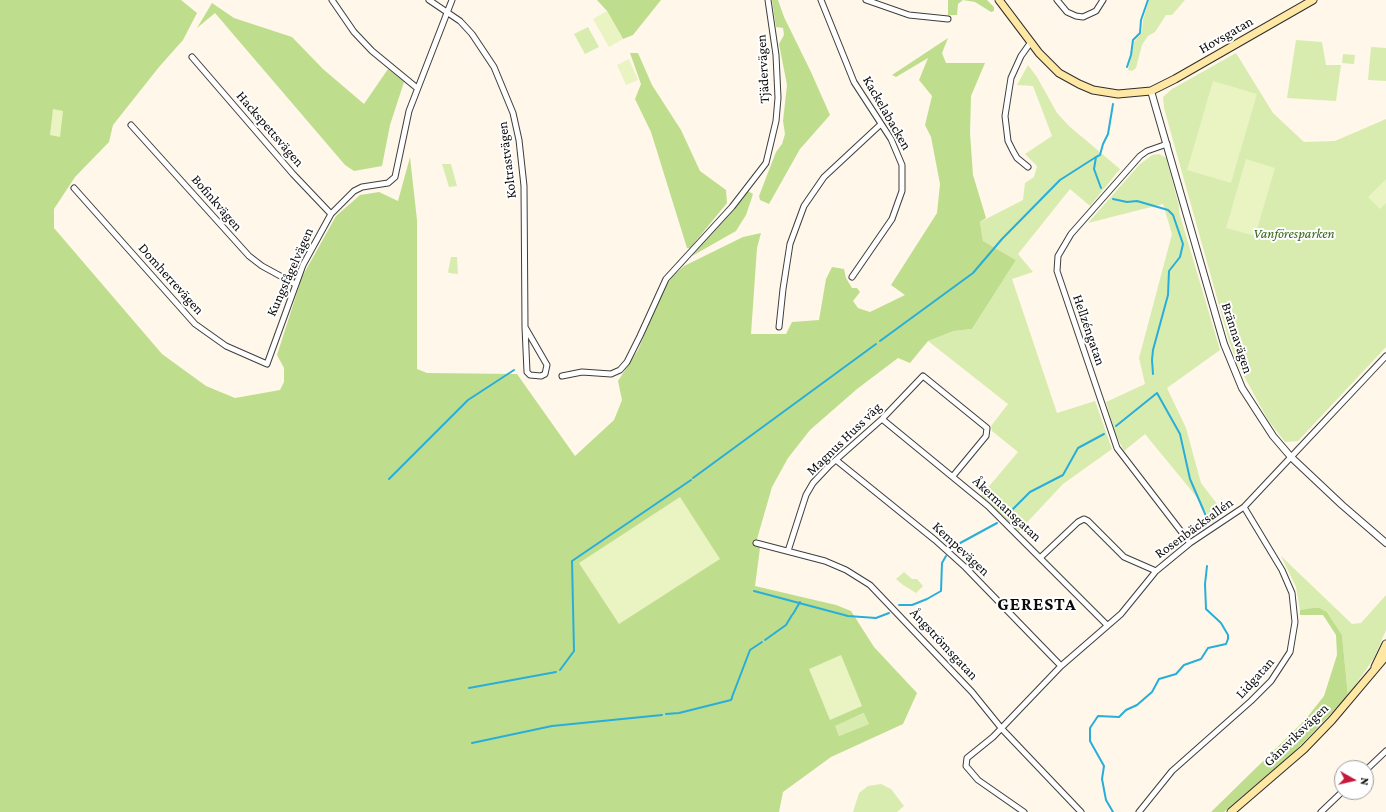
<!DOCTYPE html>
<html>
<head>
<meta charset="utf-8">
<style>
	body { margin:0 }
	#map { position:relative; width:1386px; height:812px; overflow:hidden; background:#fff7e9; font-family:"Crimson Pro",serif }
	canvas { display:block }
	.north { position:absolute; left:1334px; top:760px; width:40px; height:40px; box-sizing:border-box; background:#fff; border:1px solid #9d9d9d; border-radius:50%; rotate:98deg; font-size:11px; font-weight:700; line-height:16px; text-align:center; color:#0b0b0b }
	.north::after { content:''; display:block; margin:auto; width:14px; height:18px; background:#c6183b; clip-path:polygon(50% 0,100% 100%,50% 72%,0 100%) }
</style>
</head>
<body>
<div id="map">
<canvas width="1386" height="812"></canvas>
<div class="north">N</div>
</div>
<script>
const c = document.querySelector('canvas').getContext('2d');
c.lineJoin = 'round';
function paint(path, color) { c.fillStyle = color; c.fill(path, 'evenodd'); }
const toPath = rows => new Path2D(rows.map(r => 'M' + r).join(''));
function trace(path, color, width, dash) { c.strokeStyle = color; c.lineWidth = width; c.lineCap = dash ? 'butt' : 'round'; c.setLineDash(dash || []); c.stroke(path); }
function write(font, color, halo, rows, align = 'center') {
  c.font = font + ' "Crimson Pro",serif'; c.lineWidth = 4; c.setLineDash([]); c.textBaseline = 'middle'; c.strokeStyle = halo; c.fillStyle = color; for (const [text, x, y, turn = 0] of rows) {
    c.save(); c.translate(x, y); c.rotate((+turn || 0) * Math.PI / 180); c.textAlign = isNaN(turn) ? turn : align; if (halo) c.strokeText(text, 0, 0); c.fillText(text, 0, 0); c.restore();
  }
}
paint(toPath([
	[1149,0,1185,0,1172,15,1166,15,1155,32,1148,36,1142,45,1136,68,1132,71,1128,70,1134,42,1142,32,1143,20],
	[588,27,599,47,585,54,574,34],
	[1296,40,1322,42,1326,65,1341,65,1336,101,1287,98],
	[1371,47,1386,48,1386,81,1368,80],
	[1236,53,1273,113,1304,142,1335,141,1386,119,1386,347,1298,441,1285,442,1268,420,1239,367,1229,341,1164,108,1163,97,1172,89],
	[1343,54,1355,55,1354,64,1342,63],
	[1028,65,1037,77,1057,113,1069,126,1120,169,1090,206,1070,189,1018,254,1033,272,1012,279,1057,413,1095,401,1112,449,1063,484,1019,531,980,497,1018,452,992,431,991,426,1008,404,928,341,954,331,972,329,1016,260,983,241,980,222,1023,200,1025,183,1034,177,1037,166,1025,154,1052,136,1033,86,1017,85],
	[1159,154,1166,158,1179,206,1179,212,1220,350,1167,388,1186,428,1201,483,1224,513,1213,523,1195,495,1145,434,1124,451,1115,433,1106,402,1145,384,1139,358,1172,234,1163,204,1088,223,1139,165,1152,155],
	[442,164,451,164,457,186,449,187],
	[451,257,457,257,458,274,449,273,448,272],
	[1281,556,1352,624,1361,623,1386,595,1386,630,1374,658,1348,696,1342,635,1327,612,1320,608,1300,610,1296,587],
	[904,572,912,579,917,579,923,586,916,593,903,585,896,579],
	[865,713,869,724,839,736,834,726],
	[881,784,891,789,904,806,897,812,853,812,859,793,868,786]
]), '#d9ecaf');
paint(toPath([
	[0,0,181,0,197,13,183,40,159,67,113,125,109,142,75,177,54,209,54,228,162,354,206,386,235,398,280,390,284,382,284,368,277,355,302,277,336,216,360,195,379,192,398,201,410,157,417,220,417,369,427,373,517,374,575,456,614,420,622,400,618,381,638,350,663,290,672,277,684,266,743,237,761,233,757,248,751,334,786,334,792,322,819,320,826,279,832,267,844,269,846,278,852,288,857,288,860,292,853,301,858,308,870,312,905,295,891,285,937,213,940,184,931,137,925,125,932,96,919,80,928,58,896,77,892,75,948,38,942,53,946,63,985,63,971,96,970,133,973,175,986,218,980,222,983,241,1016,260,972,329,954,331,928,341,910,363,898,358,857,389,810,430,788,458,772,487,757,539,760,548,755,586,836,605,851,611,874,647,917,693,903,724,831,757,783,792,779,812,0,812],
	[864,713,869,724,839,736,835,726],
	[597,0,661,0,633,35,623,39,607,11],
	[772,0,778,0,784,17,811,72,830,115,800,149,769,204,760,200,759,196,776,152,782,144,785,134,783,121,787,85,779,44,784,35,783,28,776,27],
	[948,0,987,0,994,7,994,11,991,12,975,2,963,0,958,4,957,15,948,15],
	[212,3,234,18,292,37,323,69,364,104,388,69,404,82,390,125,382,166,354,171,345,165,215,13,197,28],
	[630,53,638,53,652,85,681,130,700,171,726,190,727,203,690,248,687,248,651,132,635,99,641,84],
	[748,191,753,194,746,215,736,231,692,256],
	[1313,608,1320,608,1327,612,1342,635,1348,696,1293,753,1224,812,1211,812,1305,720,1324,696,1337,655,1336,635,1323,615,1300,615,1300,610]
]), '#bfde8d');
paint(toPath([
	[607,11,623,39,609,47,593,19],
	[629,59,638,80,626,85,617,65],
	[1213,81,1257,94,1231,183,1187,170],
	[53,109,63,111,60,137,50,135],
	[1246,159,1275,168,1255,236,1226,228],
	[1386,179,1386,203,1380,209,1368,197],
	[680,497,720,559,619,624,579,563],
	[841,655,862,706,830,720,809,669]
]), '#eaf3c2');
trace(toPath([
	[1127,67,1131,55,1133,40,1140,33,1141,20,1148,0],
	[1101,188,1094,169,1096,157,1100,155,1103,144,1108,134,1113,104],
	[1113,199,1127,202,1137,201,1168,210,1173,215,1183,244,1180,257,1169,271,1168,295,1153,350,1152,360,1153,374],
	[880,341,973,273,1002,239,1060,180,1096,157],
	[1116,426,1157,393,1180,434,1190,479,1206,516],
	[693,478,876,344],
	[389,479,468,400,514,370],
	[1007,515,1030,492,1063,475,1078,448,1104,434],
	[951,548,997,523],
	[754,591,848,616,876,618,889,613],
	[899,605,912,605,927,599,941,591,942,563,946,556],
	[793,614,800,602],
	[765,640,786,625,792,615],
	[560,670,574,651,572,561,691,480],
	[469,688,556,672],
	[732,697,750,650,762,642],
	[666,714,679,713,731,700,732,698],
	[472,743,552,726,662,715],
	[1113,812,1106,800,1102,779,1104,766,1090,741,1090,728,1098,716,1119,717,1126,710,1137,705,1152,692,1159,679,1176,674,1184,665,1201,659,1208,648,1226,644,1228,639,1228,635,1221,623,1206,609,1205,584,1207,566]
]), '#29aed9', 2);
const minor = toPath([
	[332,0,354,32,372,51,417,88],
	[429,0,460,21,472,34,494,67,513,113,519,140,524,186,525,327,547,365,545,374,541,376,530,375,527,372,525,327],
	[821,0,854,82,891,139,902,165,902,191,892,219,852,277],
	[866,0,909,15,948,19],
	[1057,0,1067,12,1076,16,1083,17,1096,11,1103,0],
	[192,57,293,174,331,214],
	[131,125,249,256,262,266,295,284],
	[1167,144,1147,151,1140,156,1071,234,1058,256,1057,271,1117,448,1190,543],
	[1028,167,1017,158,1013,151,1008,141,1005,116,1011,78,1021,56,1031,42],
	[74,188,195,324,226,346,267,364,303,265,331,214,354,191,362,187,388,183,395,177,409,111,452,0],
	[779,327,783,289,790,244,804,206,824,177,881,124],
	[562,376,582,372,611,374,620,370,627,362,640,336,666,279,732,207,766,163,776,121,778,98,776,55,768,0],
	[882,419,988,506,1107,625],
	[836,460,935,540,965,567,1061,666],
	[756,543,825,561,846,570,870,585,972,692,1002,729,1081,812],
	[788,551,806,495,813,483,829,466,882,419,923,376,987,428,986,436,953,476],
	[1041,557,1078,522,1084,519,1088,521,1124,557,1156,571],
	[1366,770,1386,751],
	[1024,812,978,780,966,766,967,758,993,737,1061,666,1121,614,1156,571,1190,543,1244,507,1386,356],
	[1139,812,1172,771,1251,701,1271,681,1290,652,1295,622,1292,593,1282,570,1244,507],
	[1321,812,1342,792]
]);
const tertiary = toPath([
	[1151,91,1224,344,1242,388,1273,436,1291,457,1342,505,1386,543]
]);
const secondary = toPath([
	[999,0,1039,53,1059,73,1079,84,1093,90,1118,94,1151,91,1175,79,1313,0],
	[1375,667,1386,644],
	[1231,812,1304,749,1332,720,1386,656]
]);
trace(minor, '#3e3e3e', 7);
trace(tertiary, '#3e3e3e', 8);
trace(secondary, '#2d2d2d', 9);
trace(minor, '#fff', 5);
trace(tertiary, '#fff', 6);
trace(secondary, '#ffe7a4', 7);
write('14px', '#0b0b0b', '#fff', [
	["Hovsgatan",1226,35,-30],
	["Tjädervägen",763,69,-93],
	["Kackelabacken",887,113,60],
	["Hackspettsvägen",270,129,49],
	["Koltrastvägen",507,160,-97],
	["Bofinkvägen",217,203,49],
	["Kungsfågelvägen",290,272,-66],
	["Domherrevägen",171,279,48],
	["Hellzéngatan",1089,330,71],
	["Brännavägen",1237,338,72],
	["Magnus Huss väg",844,439,-44],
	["Åkermansgatan",1007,509,43],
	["Rosenbäcksallén",1194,528,-36],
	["Kempevägen",961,549,43],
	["Ångströmsgatan",944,644,47],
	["Lidgatan",1255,678,-48],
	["Gånsviksvägen",1296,735,-44]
]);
write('italic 14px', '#346717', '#fff', [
	["Vanföresparken",1294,234]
]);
c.letterSpacing = '1px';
write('bold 18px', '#0b0b0b', '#fff', [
	["GERESTA",1037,604]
]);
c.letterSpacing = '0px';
</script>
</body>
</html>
